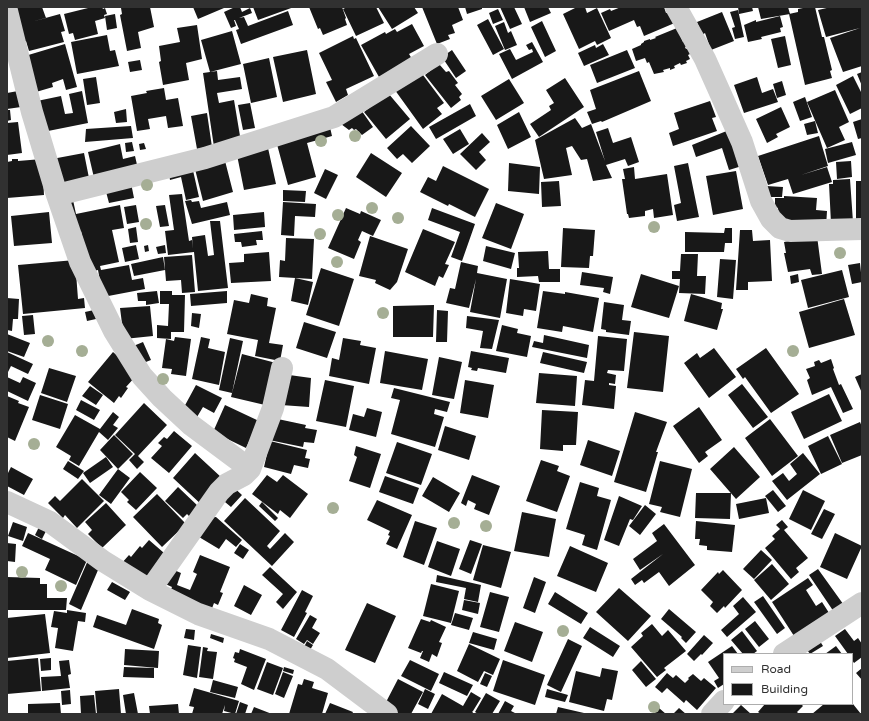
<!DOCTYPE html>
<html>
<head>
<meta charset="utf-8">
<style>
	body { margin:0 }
	#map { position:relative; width:869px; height:721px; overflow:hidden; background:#fff; font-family:"Varela Round",sans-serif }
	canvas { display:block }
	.frame { position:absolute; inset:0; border:8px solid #313131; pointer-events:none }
	.legend { position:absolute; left:723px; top:653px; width:130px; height:52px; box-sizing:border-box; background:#fff; border:1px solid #adadad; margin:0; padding:5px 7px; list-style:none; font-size:12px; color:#313131 }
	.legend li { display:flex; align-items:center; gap:8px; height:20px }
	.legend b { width:20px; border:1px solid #adadad }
</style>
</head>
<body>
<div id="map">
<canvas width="869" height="721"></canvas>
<div class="frame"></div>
<ul class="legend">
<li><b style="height:5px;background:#cecece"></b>Road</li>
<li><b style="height:11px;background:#181818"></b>Building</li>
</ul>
</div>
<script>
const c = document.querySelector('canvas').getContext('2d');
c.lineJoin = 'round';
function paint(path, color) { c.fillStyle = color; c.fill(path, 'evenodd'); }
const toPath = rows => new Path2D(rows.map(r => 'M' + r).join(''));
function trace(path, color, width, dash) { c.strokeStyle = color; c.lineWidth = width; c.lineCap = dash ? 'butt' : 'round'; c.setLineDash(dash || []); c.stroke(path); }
paint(toPath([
	[9,7,42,7,46,18,31,22,60,14,65,31,61,32,64,42,29,51,26,41,20,43],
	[92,7,102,7,103,9,105,8,107,14,104,15,105,18,95,21,98,34,75,40,73,33,69,34,64,14],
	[126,7,150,7,154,27,138,32,141,48,127,51,120,15,122,14,121,8],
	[193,7,223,7,224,8,198,19],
	[235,7,240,7,242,12,250,8,252,13,239,18,244,17,248,26,288,11,293,25,241,44,236,30,239,29,235,20,234,20,236,26,231,28,224,12],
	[253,7,294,7,258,20],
	[309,7,342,7,346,18,345,19,347,25,323,35,320,28,318,29],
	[347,7,376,7,384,23,356,36,343,9],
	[378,7,414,7,418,13,392,29],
	[422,7,458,7,463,20,452,25,455,33,448,35,450,39,437,44],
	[465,7,482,7,482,9,467,14],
	[500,7,514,7,522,24,510,29],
	[524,7,548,7,551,13,530,22],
	[577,7,585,7,587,13,597,8,611,38,597,45,595,41,579,49,563,14],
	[621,7,664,7,666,13,672,11,677,22,644,36,640,26,637,27,634,20,609,31,601,13,610,9,611,11],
	[738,7,752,7,753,11,739,14],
	[758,7,788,7,790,14,761,19],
	[808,7,815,7,822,37,824,37,832,70,830,71,832,78,805,85,789,14,798,12,798,9],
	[831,7,862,7,862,66,843,72,830,38,860,28,826,37,818,10],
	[498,9,503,20,493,24,489,13],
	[738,10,744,37,735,39,732,28,735,27,730,12],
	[722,12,734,41,711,50,705,33,702,35,697,22],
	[115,14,117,28,107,30,105,16],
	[780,16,783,27,780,28,781,32,761,37,762,39,748,42,744,25,756,20,756,22],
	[488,19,504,49,493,55,477,25],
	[542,21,556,51,545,57,531,27],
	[504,22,508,33,511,31,517,45,505,50,495,26],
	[412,24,424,46,409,54,412,59,379,77,361,45,385,32,386,34,395,29,397,32],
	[197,25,202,59,186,63,189,80,163,85,159,62,161,61,159,46,180,42,177,28],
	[677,28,683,42,685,41,687,46,685,47,686,49,688,48,690,54,688,55,690,59,686,61,687,63,681,65,680,63,674,66,675,68,670,70,670,68,663,70,664,72,654,74,649,62,647,63,645,58,636,61,632,49,641,45,641,44,644,42,644,41,650,39,650,40,656,38,655,37],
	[232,31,241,64,210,72,201,40],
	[107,35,110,51,115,50,119,66,77,74,71,42],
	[353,36,354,39,356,38,374,76,346,89,348,95,336,102,326,82,332,80,319,53],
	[785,36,791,65,778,68,771,39],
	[532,42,543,62,512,79,499,54,510,49,516,60,533,52,532,49,529,50,526,45],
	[65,44,77,87,66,90,63,79,52,83,53,87,36,92,25,56],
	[603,44,609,55,584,66,578,53,595,45,596,48],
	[307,50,316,94,283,102,273,57],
	[452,50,466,71,456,78,442,57],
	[627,50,635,68,597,83,590,65],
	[269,58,277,97,251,103,243,64],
	[140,60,142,70,130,72,128,62],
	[439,64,446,72,449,71,458,83,455,85,462,94,459,97,461,100,451,108,425,75],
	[417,67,444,103,437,108,442,114,423,129,392,86],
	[217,71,218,80,240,77,242,89,217,93,219,103,234,100,241,142,214,147,203,73],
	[639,71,651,101,602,122,601,121,592,124,587,112,596,109,590,90],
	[862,72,862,86,857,74],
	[853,76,862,94,862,108,850,114,836,85],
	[96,77,100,103,87,105,83,79],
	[757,77,762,93,773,89,778,102,744,113,734,85],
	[565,78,584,107,539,137,530,124,551,110,549,106,554,103,546,90],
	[509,79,524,103,496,120,481,96],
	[782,81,786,95,777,98,773,84],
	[164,88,166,100,178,98,183,126,168,128,166,116,148,119,150,129,137,131,131,96,147,93,146,91],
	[835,90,849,122,839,127,845,140,827,148,807,102],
	[18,91,21,107,7,109,7,93],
	[82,91,88,123,43,132,37,101,61,96,65,114,73,113,69,94],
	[388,93,410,119,386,139,364,112],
	[805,97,812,117,800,121,793,102],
	[710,101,716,117,712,118,717,131,673,146,669,133,679,129,674,113],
	[250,103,255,128,243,130,238,105],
	[470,104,476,116,436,139,429,127],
	[359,107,373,127,362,135,356,129,354,130,352,128,349,130,337,121],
	[781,107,790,127,776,134,778,137,767,143,756,119],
	[126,109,127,122,116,123,114,112],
	[7,110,10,110,11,120,7,121],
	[519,112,531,137,508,149,497,125],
	[207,113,212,147,197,149,191,116],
	[575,118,582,128,591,124,605,161,596,132,608,128,613,143,631,137,639,162,628,166,625,159,606,165,612,178,593,181,587,159,581,160,572,146,566,148,572,175,544,179,535,140],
	[862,119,862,138,858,139,853,122],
	[815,121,818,133,807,135,804,124],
	[18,122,22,153,7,155,7,123],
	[329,123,332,136,307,143,316,177,288,185,275,137],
	[131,126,133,138,85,142,86,129],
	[411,126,430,146,412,163,403,154,397,159,387,148],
	[734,128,745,165,729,170,722,148,696,157,692,145],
	[460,129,469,144,453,154,443,139],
	[482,133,490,142,479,152,486,160,476,170,460,154],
	[819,136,828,166,801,175,827,167,832,182,793,194,788,179,768,185,758,156],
	[132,142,134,151,126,152,125,143],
	[852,142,856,155,828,163,825,149],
	[144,143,146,149,140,150,139,144],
	[120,144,123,159,135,156,138,169,95,182,88,152],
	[268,148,276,184,244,190,237,155],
	[84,153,90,183,58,189,52,159],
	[371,153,402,173,386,197,356,177],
	[224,157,233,192,203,201,194,165],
	[12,159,18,159,18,161,42,159,44,195,7,198,7,162,12,161],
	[851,161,852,177,837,179,836,162],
	[509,163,540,167,539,194,508,191],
	[688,163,699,217,677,221,674,205,681,203,674,166],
	[192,166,199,197,186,200,181,177,170,180,169,174],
	[443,166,489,189,475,217,449,204,448,206,420,192,428,177,436,181],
	[634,167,635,179,667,174,673,215,654,218,653,209,645,211,645,216,629,218,628,214,627,214,622,179,625,179,623,169],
	[325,169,338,175,326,199,314,193],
	[736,171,743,209,713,215,706,176],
	[850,179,853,222,831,223,829,184,833,184,833,180],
	[559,181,561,206,542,207,541,182],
	[856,181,862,181,862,219,856,219],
	[131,183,134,198,109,203,105,188],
	[766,186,783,187,782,197,765,197],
	[283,190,306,191,305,202,283,201],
	[182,194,189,241,192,240,193,249,192,237,205,235,208,256,214,255,210,221,220,221,228,288,198,291,194,252,168,255,165,231,174,230,169,195],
	[784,196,817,198,816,210,827,211,826,227,778,224,778,208,775,207,775,198,784,198],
	[73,200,76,214,120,205,124,228,112,230,119,262,100,266,101,270,129,265,132,280,143,278,145,289,103,297,98,270,86,273,87,260,81,231,77,232,65,201],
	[191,200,192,202,199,201,201,208,227,202,230,215,192,224,185,201],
	[283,202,316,204,315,217,295,216,294,236,281,235],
	[496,203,524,214,511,249,482,238],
	[136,205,139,222,127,224,124,207],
	[165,205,169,226,160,227,156,206],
	[346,208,360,214,361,211,381,220,373,236,362,231,358,240,361,242,354,259,328,248],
	[432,208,475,224,462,261,451,257,460,232,428,220],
	[49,212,52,243,14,246,11,216],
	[264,212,265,227,234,230,233,215],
	[136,227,138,242,130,243,128,229],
	[563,228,595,230,593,256,590,256,589,268,561,267],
	[725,228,732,228,732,243,725,243,724,252,685,252,685,232,724,233],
	[423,229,455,242,445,264,449,265,443,278,439,276,435,286,405,272],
	[740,230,752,230,753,241,770,240,772,281,748,282,748,290,736,290],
	[262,231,263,240,256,240,257,245,242,247,241,242,235,242,234,234],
	[370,236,408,249,397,282,390,290,375,283,376,280,359,276],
	[817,236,822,274,812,275,810,269,788,272,784,253,786,253,784,242],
	[286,238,314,239,312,279,279,277,280,260,285,261],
	[136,245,139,259,125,262,122,248],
	[148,245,149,251,145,252,144,246],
	[165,245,166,253,158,254,156,247],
	[486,246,515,253,511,269,483,261],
	[548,251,549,269,560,269,560,282,539,282,538,276,517,277,517,268,519,268,518,252],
	[269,252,271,281,231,283,229,263,244,262,244,254],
	[681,254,698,254,697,276,706,276,705,294,679,293,680,279,672,279,672,271,680,271],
	[192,255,195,292,182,293,181,280,166,281,164,257],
	[163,257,165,270,134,276,131,264],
	[720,259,736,260,733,299,717,297],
	[75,260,78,299,84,298,85,308,23,314,18,265],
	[461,262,478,266,477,273,507,279,500,318,470,312,476,279,469,308,446,303,450,288,455,289],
	[860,263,862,282,852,284,848,265],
	[321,268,354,279,339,326,306,315],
	[842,270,849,297,808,308,801,280],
	[582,272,613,277,610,294,603,292,604,288,580,285],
	[641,274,679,286,669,318,631,307],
	[798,274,799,282,791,284,790,276],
	[295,278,313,282,308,305,291,301],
	[510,279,540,284,536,311,524,309,523,316,506,313],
	[157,291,159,303,146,305,146,301,138,301,137,293],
	[160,291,172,291,172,295,185,295,184,332,171,332,171,339,157,338,157,325,168,326,169,304,160,304],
	[227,291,227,303,191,306,190,294],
	[543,291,565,294,565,292,599,298,593,332,563,326,562,332,537,328],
	[251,294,268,298,267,306,276,308,269,343,283,345,280,361,255,356,258,340,227,334,234,300,249,303],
	[691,294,722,303,721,309,723,309,717,330,684,321],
	[7,298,19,299,18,319,13,319,12,331,7,330],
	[844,299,855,335,809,348,799,312],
	[604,302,624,305,622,320,631,321,629,335,606,332,606,330,601,329],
	[434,305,433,337,393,337,393,306],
	[150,306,153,336,124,339,120,308],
	[94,310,96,319,87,321,85,312],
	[437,310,448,311,447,342,436,342],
	[192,313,201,314,199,328,191,326],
	[33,315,35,334,24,335,22,316],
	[467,316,499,320,492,349,480,348,483,331,466,328],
	[304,322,336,332,327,358,296,348],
	[502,325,518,329,517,333,531,336,527,357,496,351],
	[634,332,669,336,663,392,627,388],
	[7,334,30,343,24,357,7,351],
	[544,335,589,345,587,358,532,347,534,341,543,343],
	[598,336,627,339,624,371,608,370,607,373,616,375,615,384,609,383,609,385,616,386,614,409,582,405,585,380,594,381],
	[175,337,191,339,186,376,171,374,172,369,162,368,166,339,174,341],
	[201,337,210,339,208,348,225,352,219,385,192,379],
	[230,338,243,341,232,393,219,390],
	[343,338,361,341,360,345,376,348,369,384,329,376,332,358,339,360],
	[143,342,151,360,138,365,131,347],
	[714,348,736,377,709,398,684,363,697,353,700,358],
	[766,348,799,394,771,413,745,377,743,379,736,369],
	[385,351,428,359,422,390,380,383],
	[471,351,509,358,506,373,478,368,477,371,471,370,472,368,468,367],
	[7,352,33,364,28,374,11,366,8,372,7,371],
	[113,352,129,366,135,377,126,387,128,388,121,398,119,396,114,403,88,382],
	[543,352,587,362,584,373,540,363],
	[242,354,276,363,265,405,231,397],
	[439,357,462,362,454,399,432,395],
	[831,359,834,368,833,369,839,385,841,384,853,409,843,413,831,387,812,395,807,380,810,378,806,369,815,366,814,362,819,360,821,363],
	[49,368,76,376,67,402,41,393],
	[539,373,577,376,575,406,536,403],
	[282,374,311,378,309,407,281,405],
	[862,374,862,393,855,377],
	[7,377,20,383,23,377,36,383,28,401,7,391],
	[325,380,354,386,346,427,316,421],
	[465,380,494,385,488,418,460,413],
	[742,384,768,417,753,428,728,395],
	[196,385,222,398,214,413,203,407,197,417,183,409],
	[90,386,103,395,96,405,82,396],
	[394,388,450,402,447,412,435,409,434,414,444,417,435,447,391,434,400,400,391,398],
	[829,394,842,421,804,439,791,412],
	[40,395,68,404,60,429,32,420],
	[7,396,19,401,18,403,29,407,15,441,7,437],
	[81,400,100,410,94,420,76,410],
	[144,403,167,425,138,456,144,462,137,469,129,460,135,454,115,435],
	[225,405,259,421,246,448,213,432],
	[699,407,722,440,705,452,708,456,699,463,673,426],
	[367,408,382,412,376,437,349,430,353,414,364,417],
	[542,410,578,412,576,445,563,445,563,451,540,449],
	[113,412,119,417,113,425,118,428,108,440,99,432,79,466,69,460,71,456,56,447,75,415,100,429],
	[635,412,667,422,656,452,658,452,646,492,614,482],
	[273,418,306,425,305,428,317,430,314,443,304,442,303,447,269,440],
	[770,419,798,456,772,476,745,438],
	[860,422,862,427,862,455,842,463,830,435],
	[445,426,476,436,469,460,438,450],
	[174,431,192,446,169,473,151,458,162,446,158,443,164,437,167,439],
	[114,435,133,454,118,469,100,450],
	[828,436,842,464,821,474,808,446],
	[588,440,620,451,612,476,580,465],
	[270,441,307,450,305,458,310,459,308,468,294,465,291,474,264,467],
	[397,442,432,454,421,485,386,473],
	[356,446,381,454,370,488,349,481,357,457,354,455],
	[734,447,760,477,736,499,710,469],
	[195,453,222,478,204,507,173,478],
	[803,453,820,474,787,500,772,481,783,473,789,481,797,474,790,464],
	[106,457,113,467,90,483,83,473],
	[541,460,559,466,557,471,570,476,557,512,526,501],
	[68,461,84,471,78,479,63,469],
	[660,461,692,469,680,517,660,512,662,507,649,504],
	[11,467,33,479,24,495,7,486,7,475],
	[118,469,130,478,111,504,99,495],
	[140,472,157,488,136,510,127,502,129,500,121,492],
	[267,475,277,482,283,475,308,494,290,518,280,510,278,514,252,494],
	[472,475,500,486,489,515,474,509,476,504,468,500,466,506,461,503],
	[385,476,419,488,413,504,379,492],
	[433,477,460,493,449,512,422,496],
	[82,479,104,501,77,528,65,515,63,518,48,503,55,496,60,501],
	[580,482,599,488,597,496,611,500,597,550,582,545,585,535,566,529],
	[230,484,242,495,231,507,219,497],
	[178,487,199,507,190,517,187,514,183,518,165,501],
	[773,490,786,506,778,512,765,496],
	[803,490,825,501,811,530,789,519],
	[696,493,731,493,730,519,695,518],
	[157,494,186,524,162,547,133,517],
	[619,496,642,506,633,520,630,519,619,546,604,540],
	[245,498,280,531,267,546,270,549,285,533,294,542,272,566,224,521],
	[766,498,769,513,739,519,736,504],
	[377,500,412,515,397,549,386,544,390,536,388,535,390,531,367,520],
	[262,502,278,518,275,521,259,506],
	[106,503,126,525,102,548,88,534,92,530,85,522],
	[645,505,656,514,640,535,629,526],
	[824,509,835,514,822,539,811,534],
	[522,512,556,519,549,557,514,551],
	[216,517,242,540,236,547,226,539,219,549,194,534,205,518],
	[782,520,788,527,784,530,808,558,796,568,799,572,791,579,765,548,775,539,772,536,780,529,776,525],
	[415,521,437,528,424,565,403,557],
	[696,521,735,525,732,552,707,550,707,546,699,545,700,539,695,539],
	[13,522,27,527,23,541,8,536],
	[664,524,695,565,669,586,659,572,644,583,642,580,635,585,631,579,663,554,640,570,633,559,657,541,652,533],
	[39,527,46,531,42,539,35,535],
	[28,533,87,560,76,585,45,570,50,559,22,546],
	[835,533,862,546,847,579,820,567],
	[149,540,171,559,151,583,121,564,129,555,131,557,140,546,142,548],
	[470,540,482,544,471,574,459,569],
	[437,541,460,549,451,576,428,567],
	[7,543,16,544,15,562,7,561],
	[240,544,249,550,243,559,234,553],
	[483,545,511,552,501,588,473,580],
	[570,546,608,563,596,592,557,576],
	[761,550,772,560,754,579,743,569],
	[200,555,230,567,220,592,223,593,218,605,214,603,211,611,169,594,172,587,161,582,167,567,181,573,177,585,190,590,197,574,193,572],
	[89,558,101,563,81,610,69,604],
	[772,564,789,584,771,600,754,580],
	[270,567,297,592,283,609,276,602,283,594,262,575],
	[818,569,846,608,836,615,809,575],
	[723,570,742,590,725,608,724,606,717,613,710,606,713,602,701,590,718,572,719,574],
	[437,575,481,585,478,602,464,599,466,588,436,582],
	[7,577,40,578,40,584,47,584,47,598,67,598,66,610,7,610],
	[534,577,546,582,535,613,523,608],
	[808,578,813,585,806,590,816,606,822,602,831,616,796,639,772,602],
	[112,582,130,592,125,600,107,590],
	[431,584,459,591,451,623,423,616],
	[244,585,262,595,251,615,234,606],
	[619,588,651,616,628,641,596,612],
	[302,590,313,596,305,612,307,613,294,637,281,630],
	[490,592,509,597,499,632,480,627],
	[555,592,588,613,581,624,548,604],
	[763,596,785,628,777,634,754,602],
	[743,597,756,612,727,637,721,630,739,614,733,606],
	[464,600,480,603,478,614,462,610],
	[367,603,396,616,375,663,345,650],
	[132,609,159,619,158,623,162,625,154,649,93,627,97,615,126,625],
	[669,609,696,632,686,643,681,638,682,637,661,619],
	[67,610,86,613,85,622,78,621,73,651,55,648,58,628,51,627,54,611,67,613],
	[455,613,473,618,469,630,451,625],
	[45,614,50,653,7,658,7,618],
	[310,615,317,619,312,628,320,633,313,644,307,640,304,644,296,639],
	[421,619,430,622,431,620,446,627,439,642,442,643,437,657,432,654,429,662,420,658,423,651,422,651,421,653,408,648],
	[755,621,769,639,759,647,745,629],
	[515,622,543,632,532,662,504,651],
	[652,624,662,636,668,630,686,651,664,668,666,670,657,677,631,647,643,636,641,633],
	[590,627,620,646,613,657,583,638],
	[186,629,195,630,194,640,184,638],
	[845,629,854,641,858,638,862,644,862,657,854,663,852,660,852,654,848,654,835,636],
	[742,631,757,651,753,654,743,654,731,640],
	[473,632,497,639,494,650,469,643],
	[211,634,224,638,223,643,210,638],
	[704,635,713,643,702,655,701,654,694,661,687,654],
	[818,638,823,646,810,654,805,647],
	[568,639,582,646,561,692,547,685],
	[307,641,313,645,310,650,304,647],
	[469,644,500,659,493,675,484,671,478,682,457,671],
	[188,645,201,647,197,678,183,675],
	[732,646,738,654,724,654,724,684,718,688,714,681,719,678,708,662],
	[836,646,842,654,825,654],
	[203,647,208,648,207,651,217,652,213,679,199,677],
	[125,649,159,651,158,668,124,665],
	[240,649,266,659,254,690,241,684,247,667,234,662,235,659,233,658,235,652,239,653],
	[38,658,41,691,7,694,7,661],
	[51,658,51,670,41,671,40,659],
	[69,660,71,674,68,675,70,688,42,691,41,677,61,676,59,661],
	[410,660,439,674,431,691,401,676],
	[503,660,545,675,535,705,493,691],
	[641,661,656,679,646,687,632,670],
	[267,662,283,668,273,695,257,689],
	[124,667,154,668,154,678,123,677],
	[284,667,294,670,293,674,283,671],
	[602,668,618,671,612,700,607,699,604,711,569,702,576,671,600,677],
	[862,668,862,680,856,673],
	[283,672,293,676,284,698,275,694],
	[444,672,473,685,467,696,439,683],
	[485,673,492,676,487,687,480,684],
	[667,673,673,678,676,675,685,683,689,679,688,678,693,674,701,681,704,678,716,688,697,710,686,700,684,703,667,688,662,693,655,687],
	[304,679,314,682,312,688,328,693,322,714,289,714,298,684,302,685],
	[398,679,423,692,411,714,394,714,385,704],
	[213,680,238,687,235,698,210,692],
	[194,688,239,701,235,714,224,711,225,705,222,714,192,714,194,707,189,706],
	[119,689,121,714,97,714,95,691],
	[425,689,435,694,428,709,418,704],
	[547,689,568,695,565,702,545,697],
	[70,690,71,704,62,705,61,691],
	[471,692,481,698,473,711,472,711,473,712,472,714,431,714,442,694,463,706],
	[134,693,138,714,126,714,123,695],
	[486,693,500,701,492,714,478,714,475,712],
	[94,695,96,714,81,714,80,696],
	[505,701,514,706,511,711,517,714,498,714],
	[240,702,248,705,245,714,236,714],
	[60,703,61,714,28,714,28,704],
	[330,703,353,712,352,714,325,714],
	[178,704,179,714,150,714,149,706],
	[765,704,801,704,803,706,797,712,799,714,761,714,758,712],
	[824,704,853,704,861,714,812,714],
	[741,705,751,714,732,714],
	[254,707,272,714,251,714],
	[558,707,584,713,584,714,556,714],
	[659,708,666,714,654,714],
	[679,708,686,714,673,714]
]), '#181818');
trace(toPath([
	[676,7,705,59,722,97,742,142,761,201,771,219,780,228,790,231,862,229],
	[7,11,32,112,57,195,80,262,114,331,142,376,162,398,191,425,250,469],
	[57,195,205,158,334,117,437,54],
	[7,502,50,522,103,561,150,590,198,614,269,639,327,669,387,714],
	[150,590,219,492,227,484,244,475,250,469,273,408,282,368],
	[784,654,862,603],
	[712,714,724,701]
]), '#cecece', 22);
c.fillStyle = '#a5ae95';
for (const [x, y] of [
	[355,136],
	[321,141],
	[147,185],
	[372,208],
	[338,215],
	[398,218],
	[146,224],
	[654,227],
	[320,234],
	[840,253],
	[337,262],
	[383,313],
	[48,341],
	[82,351],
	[793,351],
	[163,379],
	[34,444],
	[333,508],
	[454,523],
	[486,526],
	[22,572],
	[61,586],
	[563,631],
	[654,707]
]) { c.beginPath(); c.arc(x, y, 6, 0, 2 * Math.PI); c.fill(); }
</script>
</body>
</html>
